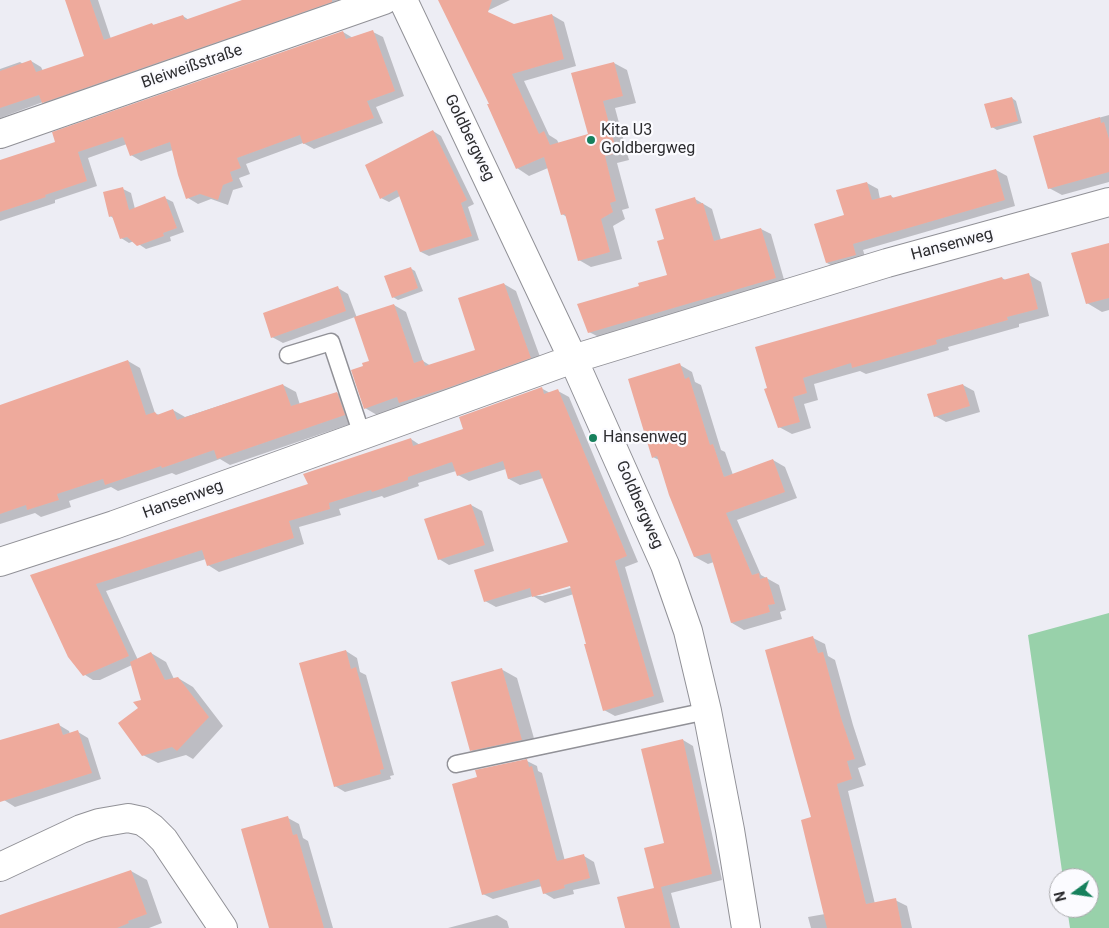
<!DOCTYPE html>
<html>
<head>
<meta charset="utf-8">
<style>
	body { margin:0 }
	#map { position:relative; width:1109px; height:928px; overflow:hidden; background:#ededf4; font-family:Roboto,sans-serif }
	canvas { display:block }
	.north { position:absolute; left:1049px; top:868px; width:50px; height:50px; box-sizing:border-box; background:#fbfbff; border:1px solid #a9a9ac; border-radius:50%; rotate:256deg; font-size:14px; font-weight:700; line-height:20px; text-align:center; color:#2d2d30 }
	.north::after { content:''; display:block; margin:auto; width:18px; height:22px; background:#16805c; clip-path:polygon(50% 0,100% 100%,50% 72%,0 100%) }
</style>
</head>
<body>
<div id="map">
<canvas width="1109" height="928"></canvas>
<div class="north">N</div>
</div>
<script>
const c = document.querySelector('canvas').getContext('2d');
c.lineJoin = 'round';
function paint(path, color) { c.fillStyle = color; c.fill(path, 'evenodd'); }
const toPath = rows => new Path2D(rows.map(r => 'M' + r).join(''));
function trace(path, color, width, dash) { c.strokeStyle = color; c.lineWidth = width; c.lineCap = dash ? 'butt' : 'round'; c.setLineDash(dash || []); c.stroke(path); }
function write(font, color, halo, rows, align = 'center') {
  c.font = font + ' Roboto,sans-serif'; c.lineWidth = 4.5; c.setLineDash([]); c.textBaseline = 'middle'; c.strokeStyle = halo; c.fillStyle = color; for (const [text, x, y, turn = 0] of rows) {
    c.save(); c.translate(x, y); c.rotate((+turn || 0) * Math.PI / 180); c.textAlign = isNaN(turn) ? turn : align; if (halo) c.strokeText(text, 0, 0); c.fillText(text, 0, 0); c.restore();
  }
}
paint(toPath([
	[1109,613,1109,928,1070,928,1067,908,1089,908,1089,878,1063,878,1028,635]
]), '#98d1aa');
paint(toPath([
	[67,0,98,0,111,39,152,24,154,25,183,16,189,20,246,0,339,0,342,7,53,108,43,102,0,118,0,69,20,62,23,64,31,61,41,67,43,71,86,56],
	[439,0,510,0,462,23],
	[552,15,564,22,576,66,524,81,549,135,557,140,559,144,589,135,614,63,627,70,636,103,615,108,629,160,617,163,629,208,622,210,625,219,613,226,622,259,591,267,579,260,567,217,562,214,548,168,529,176,517,168,488,105],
	[343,32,353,38,373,32,383,37,404,96,376,107,383,123,314,149,303,143,246,164,250,174,239,178,243,187,233,190,228,205,211,199,198,204,188,198,173,150,141,161,131,155,127,144,88,158,97,186,55,200,55,203,0,221,0,162,57,143],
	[1012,98,1016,101,1022,123,997,130,992,127],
	[1109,115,1109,182,1062,195,1049,188,1034,136],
	[433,131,441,136,474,204,468,207,479,240,429,256,421,252,400,196,389,202,381,198],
	[996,170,1007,176,1015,206,863,250,866,260,838,269,827,263,845,216,867,183,878,189,880,199,891,196,895,199],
	[123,189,131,193,135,209,165,198,173,202,184,232,170,237,171,241,146,249,134,241,129,243,121,238,115,219,110,216],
	[695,199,712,209,721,240,761,229,771,234,785,283,599,337,589,332,640,287,668,276,665,240],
	[1109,244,1109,310,1102,312,1087,303],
	[410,268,415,271,423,291,398,300,393,297],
	[1029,275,1041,282,1049,316,1019,324,1019,327,948,347,949,350,866,374,860,371,814,384,818,400,804,404,811,428,792,434,779,427,766,389,1002,278,1007,281],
	[504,284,516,291,543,365,377,415,365,408,364,367,371,361,355,317,283,343,272,337,338,288,348,294,357,318,394,305,406,312,423,361,431,366,477,351],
	[128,361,140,368,155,413,159,415,173,410,185,417,283,385,296,392,300,405,337,393,349,400,356,422,230,465,220,459,176,475,172,473,118,491,111,487,69,501,71,507,41,517,35,513,0,524,0,406],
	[680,365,692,372,695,382,701,385,721,450,725,452,733,475,773,460,785,467,797,498,737,520,761,575,779,585,786,610,780,612,782,619,744,630,732,623,714,562,708,564,695,557,659,460,653,457],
	[963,385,974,391,980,412,946,422,935,416],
	[541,388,550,393,558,391,569,397,638,562,625,567,664,702,615,716,604,710,574,594,545,603,533,596,496,607,485,601,570,543,543,478,520,485,509,479,506,469,469,481,458,475,456,471,418,483,419,486,384,498,382,496,339,509,341,515,299,527,304,544,219,572,208,565,206,559,106,591,138,660,151,653,166,662,174,679,178,678,193,687,223,726,193,759,186,755,158,763,143,755,139,709,143,701,132,665,100,680,93,680,82,673,32,575,310,485,411,439,420,445,464,430],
	[576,583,577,586,542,596,535,596],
	[471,505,482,511,494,551,449,565,439,559],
	[813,638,825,644,828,656,835,660,853,725,866,765,858,768,864,786,848,791,875,904,895,900,907,906,912,928,811,928,808,917,825,914,812,818],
	[346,651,357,658,360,672,366,675,394,775,390,776,391,779,345,792,335,786],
	[501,669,517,678,537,749,487,759,471,750],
	[59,725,69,731,70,734,78,732,88,738,101,779,15,807,4,800,0,786,0,742],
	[683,740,693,746,722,880,671,893,680,928,626,928,656,889],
	[527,761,537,766,538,771,542,773,565,861,584,856,594,862,600,884,573,890,574,894,554,899,544,893,542,886,493,899,483,894],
	[288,818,299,824,303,838,308,841,333,928,270,928],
	[131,871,147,880,162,923,149,928,4,928],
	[497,915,507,921,509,928,448,928]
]), '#0003');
paint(toPath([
	[65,0,90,0,104,40,152,23,153,25,183,15,185,20,242,0,332,0,332,2,42,103,39,95,0,108,0,71,31,60,36,72,84,56],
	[438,0,492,0,488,12,514,24,552,14,564,59,512,74,539,134,544,131,550,145,588,134,571,73,614,62,623,96,603,101,617,153,605,156,616,201,610,203,613,212,601,219,610,252,578,261,565,214,561,215,544,157,516,169,487,104,489,104],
	[373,30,395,91,367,101,374,118,303,144,300,135,237,158,241,168,230,172,233,181,223,185,218,200,200,194,186,199,178,175,170,142,130,156,123,137,78,152,87,181,45,195,46,197,0,212,0,160,55,142,52,132,343,31,346,39],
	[1012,97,1018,121,991,128,984,104],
	[1100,117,1101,123,1104,122,1109,139,1109,172,1048,189,1033,136],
	[433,130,467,200,461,203,472,236,420,252,397,190,380,199,365,165],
	[996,169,1005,200,853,244,856,255,826,263,814,224,844,215,836,190,867,182,872,200,891,195,892,198],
	[123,187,129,210,165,196,177,228,163,233,164,236,137,246,127,237,120,239,112,216,121,213,109,217,103,192],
	[695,197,697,204,703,203,714,241,761,228,776,278,588,333,577,304,639,286,638,283,667,275,657,241,664,239,655,209],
	[1109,243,1109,298,1086,304,1071,253],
	[411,267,418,288,392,298,384,276],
	[1029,273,1038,309,1007,317,1008,320,936,340,937,344,852,368,851,363,803,378,807,393,793,397,800,422,778,428,764,389,767,388,755,347,1002,277,1003,280],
	[504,283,531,358,450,387,399,403,397,397,364,409,351,370,363,366,362,363,369,361,354,317,394,304,414,363,423,360,425,366,475,350,458,298],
	[338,286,346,311,271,338,263,313],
	[128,360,146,415,155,412,157,415,173,409,177,420,283,384,291,406,337,392,345,415,217,459,214,450,162,468,161,466,105,485,103,479,57,494,59,500,27,510,26,505,0,514,0,405],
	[680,363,685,379,689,377,710,445,713,444,724,477,773,459,785,492,726,513,752,575,759,573,760,579,767,577,775,604,768,605,770,612,731,623,710,553,694,557,669,495,657,456,652,458,628,379],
	[963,384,970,406,934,417,927,394],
	[542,387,544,394,558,389,627,556,615,561,654,696,603,711,584,644,586,644,570,586,532,597,530,588,484,602,474,570,568,542,539,470,508,479,503,461,457,476,452,462,408,477,408,480,372,492,371,490,329,503,330,509,289,521,294,538,207,566,202,550,96,584,129,656,83,676,68,657,30,575,308,484,303,474,411,438,413,446,463,429,459,417],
	[471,504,485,545,438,560,424,519],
	[813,636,818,653,823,652,841,718,855,759,847,761,852,779,837,784,866,904,896,898,902,928,827,928,801,820,811,817,765,650],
	[346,650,351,669,356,667,384,769,380,770,381,774,334,787,299,663],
	[151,652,165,680,178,677,209,717,177,751,172,747,142,756,118,723,138,708,133,702,141,700,130,662],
	[502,668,522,740,470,751,451,682],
	[59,723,63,735,78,730,92,773,0,802,0,740],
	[683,739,712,874,661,887,671,928,625,928,617,897,654,888,644,848,664,843,641,749],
	[527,759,529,767,532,766,557,861,584,854,590,878,564,885,565,888,543,894,539,879,482,895,452,784,477,777,475,770],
	[288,816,293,835,297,834,324,928,269,928,241,829],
	[131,870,147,914,128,921,129,923,117,928,0,928,0,915]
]), '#eeaa9c');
const service = toPath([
	[288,355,331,342,362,435],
	[456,764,707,711]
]);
const minor = toPath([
	[403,0,573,359,665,565,688,631,707,711,730,830,746,928],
	[0,134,384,0],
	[0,562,114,525,573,359,887,263,1109,202],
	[0,867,81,829,99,823,128,818,142,821,152,828,164,840,223,928]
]);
trace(service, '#919197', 19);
trace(minor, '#919197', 30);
trace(service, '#fff', 16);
trace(minor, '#fff', 28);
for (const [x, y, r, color] of [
	[591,140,5,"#16805c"],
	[593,438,5,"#16805c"]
]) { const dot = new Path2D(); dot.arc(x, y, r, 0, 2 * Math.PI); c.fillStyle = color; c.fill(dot); trace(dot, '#fbfbff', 2); }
write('16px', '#2d2d30', '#fbfbff', [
	["Bleiweißstraße",192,67,-19],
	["Goldbergweg",469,138,64],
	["Hansenweg",952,245,-15],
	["Hansenweg",183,500,-20],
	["Goldbergweg",639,505,66]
]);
write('16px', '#2d2d30', '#fbfbff', [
	["Kita U3",601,131],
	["Goldbergweg",601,149],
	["Hansenweg",603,438]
], 'left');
</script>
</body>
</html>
